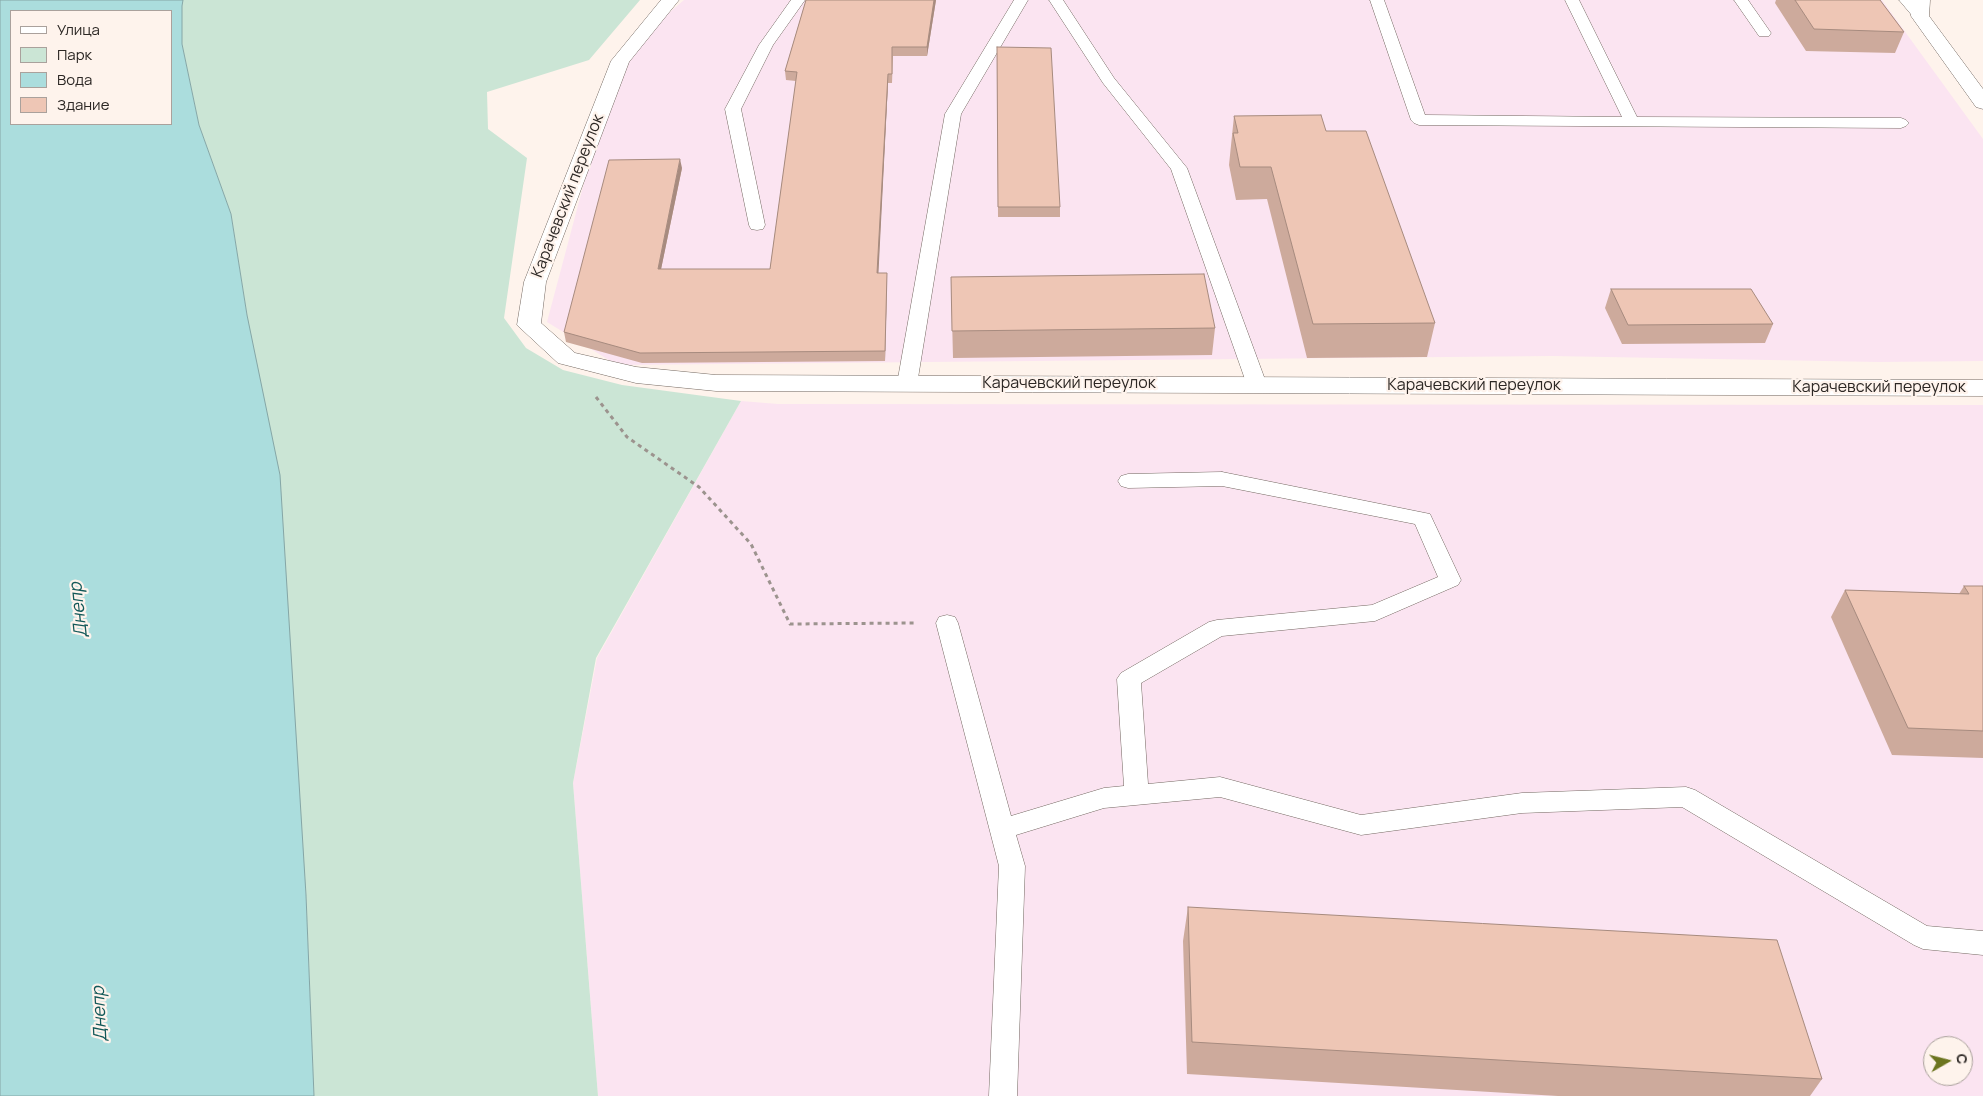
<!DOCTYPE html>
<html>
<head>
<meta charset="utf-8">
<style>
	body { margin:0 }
	#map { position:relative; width:1983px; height:1096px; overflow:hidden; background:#fef3ec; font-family:Manrope,sans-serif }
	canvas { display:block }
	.legend { position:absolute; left:10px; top:10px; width:162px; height:115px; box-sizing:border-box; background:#fef3ec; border:1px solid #aaa19c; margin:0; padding:6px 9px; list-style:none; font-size:15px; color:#2c2724 }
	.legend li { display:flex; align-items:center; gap:10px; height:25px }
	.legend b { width:25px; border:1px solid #aaa19c }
	.north { position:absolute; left:1923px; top:1036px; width:50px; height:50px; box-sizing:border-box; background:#fef3ec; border:1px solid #aaa19c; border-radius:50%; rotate:82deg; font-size:14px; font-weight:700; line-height:20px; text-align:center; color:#2c2724 }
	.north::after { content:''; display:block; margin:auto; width:18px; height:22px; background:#6c751f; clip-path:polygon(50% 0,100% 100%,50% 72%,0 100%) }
</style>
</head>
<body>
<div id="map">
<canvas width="1983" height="1096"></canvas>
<ul class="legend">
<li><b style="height:6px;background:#fff"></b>Улица</li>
<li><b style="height:14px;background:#cbe5d5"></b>Парк</li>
<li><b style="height:14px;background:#abdddd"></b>Вода</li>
<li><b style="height:14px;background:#eec6b5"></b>Здание</li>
</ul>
<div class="north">С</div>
</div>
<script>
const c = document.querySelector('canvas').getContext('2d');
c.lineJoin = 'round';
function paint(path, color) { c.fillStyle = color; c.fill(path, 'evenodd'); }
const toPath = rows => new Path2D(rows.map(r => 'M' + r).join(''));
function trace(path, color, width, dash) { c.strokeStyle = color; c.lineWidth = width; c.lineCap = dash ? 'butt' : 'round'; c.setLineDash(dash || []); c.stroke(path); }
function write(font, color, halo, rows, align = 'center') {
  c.font = font + ' Manrope,sans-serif'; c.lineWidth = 4.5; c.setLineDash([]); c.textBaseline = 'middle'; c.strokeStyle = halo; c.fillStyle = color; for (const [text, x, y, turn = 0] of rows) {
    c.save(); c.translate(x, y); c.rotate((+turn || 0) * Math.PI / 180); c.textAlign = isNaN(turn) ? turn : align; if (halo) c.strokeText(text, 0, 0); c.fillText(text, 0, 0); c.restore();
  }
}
paint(toPath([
	[684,0,1882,0,1983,139,1983,361,1879,362,1552,356,617,365,547,322,614,70,637,40],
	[741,401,778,404,1983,405,1983,1096,598,1096,573,783,597,658],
	[1933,1046,1963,1046,1963,1076,1933,1076]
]), '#fbe4f1');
paint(toPath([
	[183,0,640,0,589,60,487,92,488,129,527,158,504,318,526,348,563,370,622,385,741,401,596,658,573,783,598,1096,314,1096,306,895,247,315,231,214,199,125,182,44,182,6]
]), '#cbe5d5');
const water = toPath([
	[0,0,183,0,182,6,182,44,199,125,231,214,247,315,280,475,306,895,314,1096,0,1096,0,0],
	[11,11,171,11,171,124,11,124,11,11]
]);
paint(water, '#abdddd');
trace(water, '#85a6a6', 1);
const lane = toPath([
	[791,0,805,0,773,45,741,109,765,225,763,229,757,230,751,229,749,225,725,109,759,45,791,0],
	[1014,0,1028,0,961,114,917,384,914,388,907,390,900,388,897,384,945,114,1014,0],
	[1049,0,1063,0,1114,78,1187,168,1267,385,1264,389,1257,391,1250,389,1247,385,1171,169,1103,83,1049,0],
	[1370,0,1384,0,1425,115,1622,117,1565,0,1579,0,1637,117,1901,118,1906,120,1909,123,1906,126,1901,128,1419,125,1414,123,1411,120,1370,0],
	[1734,0,1748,0,1771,33,1769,36,1759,36,1734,0],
	[1899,0,1913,0,1927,16,1925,19,1915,19,1899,0],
	[1222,472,1430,514,1461,580,1458,585,1375,621,1222,636,1141,683,1148,784,1220,777,1361,815,1522,793,1686,787,1695,790,1927,926,1983,931,1983,955,1923,949,1914,945,1682,807,1522,813,1361,835,1220,797,1104,808,1016,835,1025,866,1017,1096,989,1096,999,866,936,623,939,617,947,615,955,617,958,623,1011,816,1104,788,1124,786,1117,679,1121,673,1209,622,1217,620,1372,605,1438,577,1415,524,1222,486,1128,488,1121,486,1118,481,1121,476,1128,474,1222,472]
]);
const street = toPath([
	[661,0,679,0,629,62,546,282,541,323,575,353,636,367,716,375,1983,380,1983,396,716,391,636,383,558,363,517,325,524,282,611,61,661,0],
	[1912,0,1930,0,1929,16,1983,89,1983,109,1976,107,1911,16,1912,0]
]);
trace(lane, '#746962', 1);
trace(street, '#746962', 1);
trace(toPath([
	[596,397,627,437,699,487,751,544,790,624,915,623]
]), '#9c938e', 3, [4, 4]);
paint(lane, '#fff');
paint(street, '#fff');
paint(toPath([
	[806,0,936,0,927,56,893,56,892,83,888,83,878,273,887,273,887,282,885,361,642,363,566,342,564,332,682,168,661,269,770,269,796,81,786,80,785,71],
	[1776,0,1880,0,1904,32,1895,53,1806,51,1775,3],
	[997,47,1060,207,1060,217,998,217],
	[1234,116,1326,131,1435,323,1427,357,1307,358,1267,199,1236,200,1229,165],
	[951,277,1215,328,1212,355,953,358],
	[1611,289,1773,324,1765,343,1622,344,1605,308],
	[1964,586,1983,586,1983,758,1892,755,1831,617,1845,590,1959,594],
	[1188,907,1822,1079,1810,1096,1558,1096,1187,1074,1183,941]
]), '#cdaa9c');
paint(toPath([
	[934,0,936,0,927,56,927,47],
	[888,74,888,83,878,282,877,273],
	[680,159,682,168,659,279,658,269],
	[887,273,887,282,885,361,885,351]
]), '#a78b7f');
const building = toPath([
	[806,0,934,0,927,47,892,47,892,74,888,74,877,273,887,273,885,351,640,353,564,332,609,160,680,159,658,269,770,269,797,72,785,71,806,0],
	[1795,0,1880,0,1904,32,1814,29,1795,0],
	[997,47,1051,48,1060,207,998,207,997,47],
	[1321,115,1326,131,1366,131,1435,323,1313,324,1271,167,1240,167,1233,133,1238,133,1234,116,1321,115],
	[1204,274,1215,328,952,331,951,277,1204,274],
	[1611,289,1751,289,1773,324,1628,325,1611,289],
	[1964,586,1983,586,1983,731,1908,728,1845,590,1969,594,1964,586],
	[1188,907,1777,940,1822,1079,1192,1042,1188,907]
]);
paint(building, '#eec6b5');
trace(building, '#a78b7f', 1);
write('16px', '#2c2724', '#fef3ec', [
	["Карачевский переулок",568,196,-69],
	["Карачевский переулок",1069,384],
	["Карачевский переулок",1474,386],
	["Карачевский переулок",1879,388]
]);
write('italic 18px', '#125858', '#fef3ec', [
	["Днепр",79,610,-96],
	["Днепр",100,1014,-93]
]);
</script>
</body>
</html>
